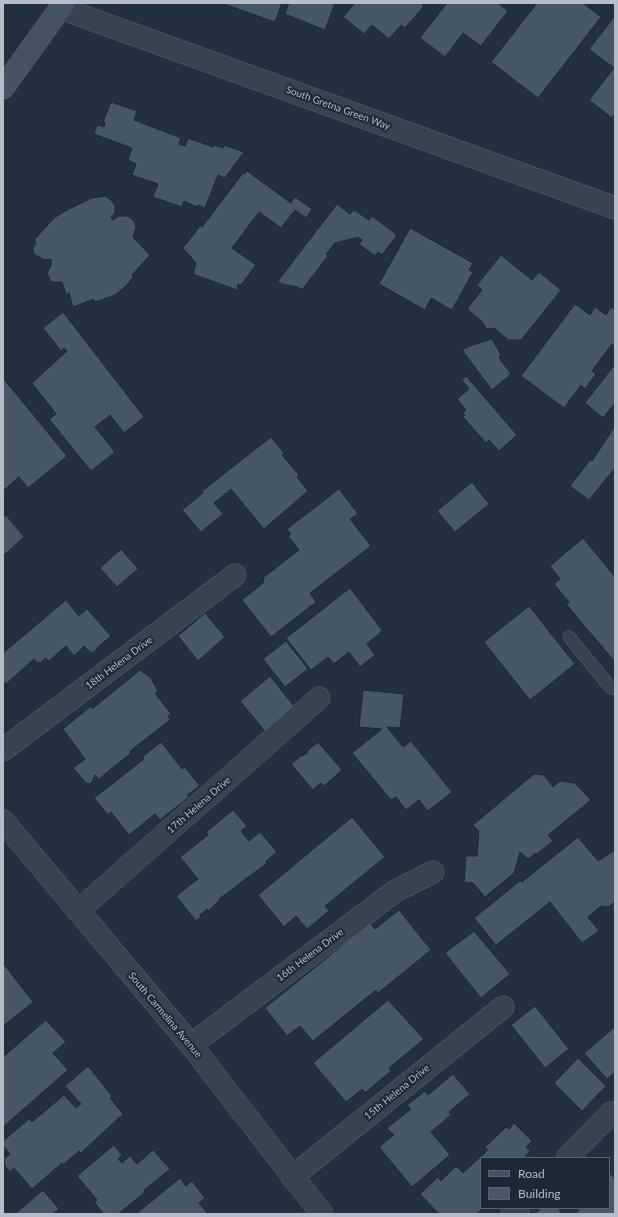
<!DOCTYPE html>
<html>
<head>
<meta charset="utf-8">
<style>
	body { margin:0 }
	#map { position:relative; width:618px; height:1217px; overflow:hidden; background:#23313e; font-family:Lato,sans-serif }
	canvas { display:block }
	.frame { position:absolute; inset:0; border:4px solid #b3bec9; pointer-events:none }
	.legend { position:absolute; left:480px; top:1157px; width:130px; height:52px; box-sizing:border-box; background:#1c2833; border:1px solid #58646f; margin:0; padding:5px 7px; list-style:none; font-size:12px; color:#b3bec9 }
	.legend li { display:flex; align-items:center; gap:8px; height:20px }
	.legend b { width:20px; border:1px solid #58646f }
</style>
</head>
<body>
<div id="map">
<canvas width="618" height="1217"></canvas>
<div class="frame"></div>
<ul class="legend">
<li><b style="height:5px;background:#455262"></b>Road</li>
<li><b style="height:11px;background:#475765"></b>Building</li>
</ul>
</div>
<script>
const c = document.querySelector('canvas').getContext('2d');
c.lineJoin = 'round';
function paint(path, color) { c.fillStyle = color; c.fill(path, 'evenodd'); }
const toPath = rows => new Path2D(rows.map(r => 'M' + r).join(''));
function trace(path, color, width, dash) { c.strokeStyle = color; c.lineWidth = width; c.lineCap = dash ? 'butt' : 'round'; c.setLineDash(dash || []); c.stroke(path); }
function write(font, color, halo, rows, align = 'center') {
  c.font = font + ' Lato,sans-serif'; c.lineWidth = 4; c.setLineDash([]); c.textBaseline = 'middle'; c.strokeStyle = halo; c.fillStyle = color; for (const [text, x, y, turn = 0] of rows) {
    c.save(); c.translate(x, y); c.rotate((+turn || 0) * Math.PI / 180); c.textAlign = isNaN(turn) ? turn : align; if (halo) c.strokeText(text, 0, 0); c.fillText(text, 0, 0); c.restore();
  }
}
const building = toPath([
	[221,3,282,3,275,22,221,3],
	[289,3,335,3,325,30,285,14,289,3],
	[355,3,420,3,424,6,405,28,401,25,389,39,372,25,364,34,343,17,355,3],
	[447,3,498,3,508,11,481,46,463,33,445,57,420,38,447,3],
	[537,3,583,3,601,17,538,98,491,62,537,3],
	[615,16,615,113,612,118,589,100,614,68,589,49,615,16],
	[111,102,137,111,134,120,181,138,179,144,185,146,188,138,213,147,214,145,223,148,224,145,244,152,225,178,218,175,205,208,198,205,197,207,184,201,182,207,153,197,158,184,132,175,136,164,128,160,132,148,94,134,97,125,104,127,105,123,103,122,111,102],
	[247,171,291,203,295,197,312,209,306,218,295,210,281,228,259,212,232,248,256,265,241,285,238,284,237,290,193,274,196,263,183,248,200,226,202,227,243,173,245,174,247,171],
	[105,196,111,200,115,206,115,213,111,217,113,220,119,216,128,216,134,221,136,227,133,237,150,255,132,275,133,277,127,285,115,295,95,302,94,299,73,307,69,293,66,295,62,282,51,282,47,273,51,266,51,259,44,260,34,254,33,248,36,242,34,240,54,218,67,210,92,198,105,196],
	[337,204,350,214,354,210,369,220,372,216,397,235,382,255,378,252,375,256,359,244,362,240,358,237,335,243,326,254,328,256,302,290,298,287,282,284,278,281,337,204],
	[410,228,473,263,469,270,473,272,452,310,431,298,425,310,379,284,410,228],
	[501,255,532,280,539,272,561,290,521,340,508,340,494,328,486,329,483,322,467,309,482,290,477,285,501,255],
	[575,304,590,315,595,307,606,315,611,307,615,310,615,346,612,344,592,371,596,374,585,389,581,385,564,408,521,376,575,304],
	[63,312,144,417,124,433,110,415,95,427,115,452,91,471,49,419,56,414,32,383,67,351,64,348,61,351,43,328,63,312],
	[492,339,501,355,499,358,511,374,492,390,462,350,467,347,492,339],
	[615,364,615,403,603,418,585,403,615,364],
	[466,376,517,435,499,451,489,440,486,443,463,417,465,415,462,413,466,410,457,399,469,389,462,380,466,376],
	[3,378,67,456,28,488,19,477,3,491,3,378],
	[615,426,615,468,589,500,570,486,590,460,592,461,615,426],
	[271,437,284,453,282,455,299,475,297,477,308,491,264,529,231,489,214,503,223,514,201,532,182,510,203,493,202,491,271,437],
	[472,482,489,504,455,532,437,511,472,482],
	[339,489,358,514,350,519,371,546,310,593,316,602,271,637,242,600,263,583,264,577,299,550,288,536,291,534,287,529,339,489],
	[6,515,24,537,3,556,3,518,6,515],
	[583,538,615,577,615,662,566,604,569,602,554,584,560,579,550,566,583,538],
	[121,549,138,569,117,587,100,568,121,549],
	[350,588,382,630,379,634,367,644,375,655,360,667,349,652,334,664,328,657,311,670,286,638,350,588],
	[66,600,79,616,87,609,111,636,98,647,93,653,89,651,84,646,74,656,66,646,49,661,46,658,40,663,36,662,34,659,6,684,3,680,3,653,66,600],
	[529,606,575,664,530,700,484,642,529,606],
	[205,613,225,637,198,661,178,636,205,613],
	[286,641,308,669,285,687,263,659,286,641],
	[140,670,151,678,158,691,155,693,171,714,168,716,170,720,130,751,131,753,99,779,95,775,91,784,86,783,73,768,85,759,63,729,91,706,92,709,140,670],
	[270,676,297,710,267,734,240,701,270,676],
	[363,690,404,694,400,728,387,727,403,747,411,741,452,792,428,811,419,800,406,810,396,797,391,800,352,753,382,729,359,727,363,690],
	[161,742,182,769,185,767,200,786,187,795,189,797,160,820,155,814,129,835,111,812,108,815,94,798,144,759,142,757,161,742],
	[318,742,342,770,324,786,321,783,313,790,291,764,302,755,303,756,308,752,307,751,318,742],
	[534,774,544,775,553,787,560,781,575,783,591,800,548,835,553,841,537,854,536,853,528,859,520,852,514,873,485,897,473,883,464,882,466,856,477,856,479,831,473,825,534,774],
	[233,810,247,826,241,831,249,841,260,832,277,852,266,861,267,863,219,899,220,900,208,911,207,909,200,915,201,917,196,921,176,896,198,879,180,857,208,835,206,832,233,810],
	[352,817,385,857,325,906,329,911,307,929,296,916,284,927,258,895,352,817],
	[578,837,598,861,615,850,615,902,608,907,601,906,588,917,599,931,582,943,550,902,496,945,474,918,521,880,522,882,578,837],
	[399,910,431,950,378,993,376,990,313,1041,300,1026,287,1036,265,1008,370,923,375,929,399,910],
	[474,931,510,974,481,998,445,953,474,931],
	[3,963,33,1002,3,1026,3,963],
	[388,1000,424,1039,389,1068,391,1071,365,1093,362,1089,346,1102,313,1063,388,1000],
	[535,1006,569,1049,545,1068,511,1025,535,1006],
	[46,1020,66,1042,53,1053,68,1070,3,1127,3,1057,46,1020],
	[615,1027,615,1072,607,1079,584,1053,615,1027],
	[578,1058,606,1086,582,1111,554,1083,578,1058],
	[88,1066,112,1096,110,1098,123,1114,81,1153,79,1151,63,1165,62,1163,32,1189,14,1168,10,1172,5,1166,4,1159,10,1154,3,1146,3,1141,29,1119,32,1122,64,1095,76,1108,81,1104,65,1086,88,1066],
	[453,1074,470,1094,449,1112,451,1115,431,1132,450,1155,412,1187,379,1147,394,1135,387,1128,411,1109,407,1105,425,1091,428,1095,453,1074],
	[514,1123,532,1141,526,1147,530,1151,524,1158,481,1158,481,1208,483,1208,477,1214,439,1214,420,1194,438,1177,441,1181,456,1166,463,1173,488,1150,485,1147,506,1127,509,1129,514,1123],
	[114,1145,122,1155,118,1159,122,1163,130,1156,137,1164,153,1150,170,1169,144,1190,145,1192,118,1214,104,1214,94,1202,97,1200,77,1176,114,1145],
	[609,1172,615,1179,615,1214,575,1214,580,1208,609,1208,609,1172],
	[180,1178,186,1186,192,1181,205,1198,199,1203,208,1214,136,1214,180,1178],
	[43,1190,59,1209,53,1214,15,1214,43,1190],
	[541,1208,558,1208,562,1214,535,1214,541,1208]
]);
paint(building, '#475765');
trace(building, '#1e2a35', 1);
const service = toPath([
	[569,637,611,688,615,688]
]);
const minor = toPath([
	[60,8,615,208],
	[3,750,235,575],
	[3,821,191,1045,322,1214],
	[78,911,319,698],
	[191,1045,394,892,433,872],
	[567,1158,611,1113],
	[292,1177,503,1007],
	[512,1214,518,1208]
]);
const secondary = toPath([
	[3,88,64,3]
]);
trace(service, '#55616c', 13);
trace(minor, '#55616c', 23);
trace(secondary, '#55616c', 23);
trace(service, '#37434e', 12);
trace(minor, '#37434e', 22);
trace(secondary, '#455262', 22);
write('10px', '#b3bec9', '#1c2833', [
	["South Gretna Green Way",338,108,20],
	["18th Helena Drive",119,663,-37],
	["17th Helena Drive",199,805,-41],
	["16th Helena Drive",310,955,-37],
	["South Carmelina Avenue",165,1015,50],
	["15th Helena Drive",397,1092,-39]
]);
</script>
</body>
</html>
